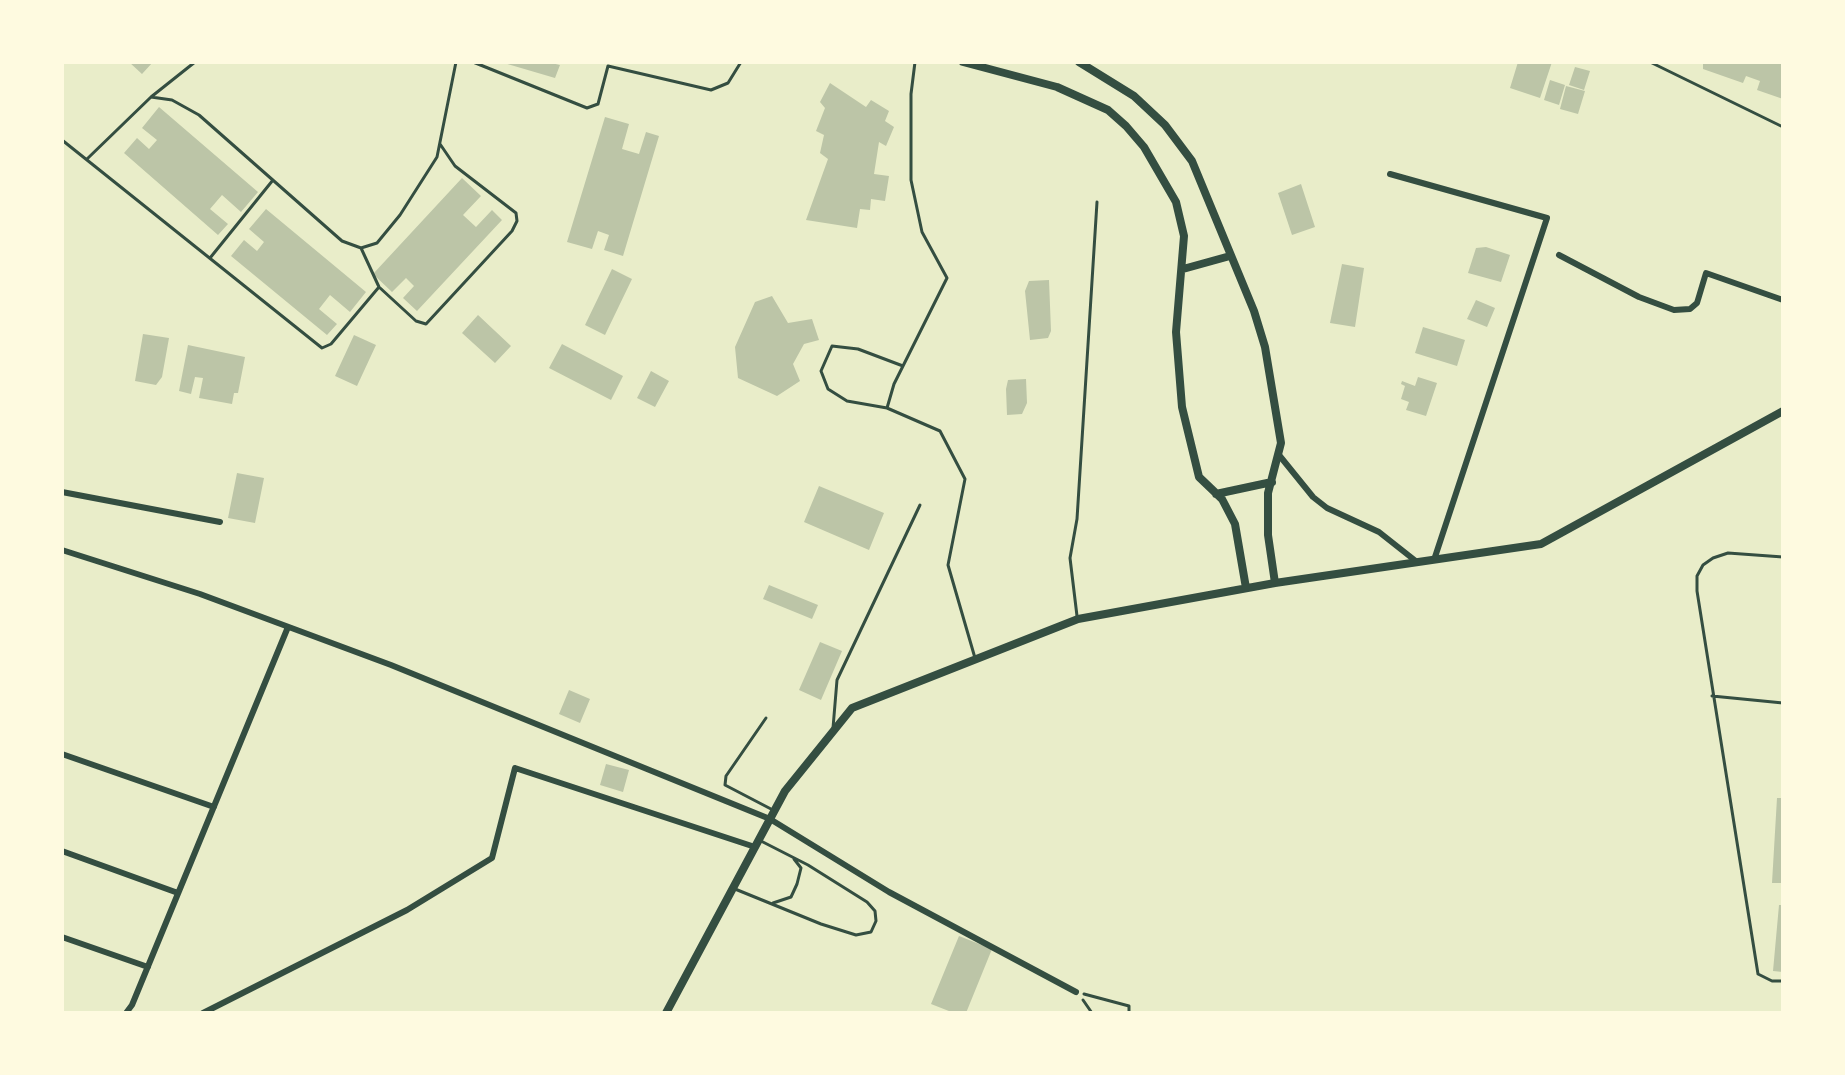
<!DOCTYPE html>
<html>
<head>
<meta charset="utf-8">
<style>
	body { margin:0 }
	#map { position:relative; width:1845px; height:1075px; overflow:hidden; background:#e9edc9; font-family:"DejaVu Sans",sans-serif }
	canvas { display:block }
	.frame { position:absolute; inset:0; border:64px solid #fefae0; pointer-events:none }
</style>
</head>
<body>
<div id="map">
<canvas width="1845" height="1075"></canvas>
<div class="frame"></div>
</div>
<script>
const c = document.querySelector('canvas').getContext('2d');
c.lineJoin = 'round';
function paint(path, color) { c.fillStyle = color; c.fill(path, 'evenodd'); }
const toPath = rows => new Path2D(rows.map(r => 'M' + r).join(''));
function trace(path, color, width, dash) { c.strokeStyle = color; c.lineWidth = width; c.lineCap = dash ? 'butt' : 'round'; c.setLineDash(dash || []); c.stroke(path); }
paint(toPath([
	[129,62,153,62,142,74],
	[547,62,560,65,555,78,504,63],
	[1518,62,1552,62,1540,98,1510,88],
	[1703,62,1783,62,1783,99,1757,90,1760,81,1746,76,1743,83,1703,69],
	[1575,67,1590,71,1584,90,1569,85],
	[1550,80,1565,85,1559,105,1544,100],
	[830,83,866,107,871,100,889,111,885,121,894,127,886,146,879,142,874,174,889,176,885,201,871,199,870,210,860,209,857,228,806,220,828,159,820,153,824,135,816,131,825,108,820,102],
	[1566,86,1585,91,1578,114,1560,109],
	[159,107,258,192,241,212,222,195,210,209,228,224,218,235,124,153,137,138,149,149,157,140,142,128],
	[605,117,629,124,622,149,639,154,646,132,659,136,623,256,604,250,609,235,598,231,592,249,567,242],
	[462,178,481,196,463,215,476,227,492,210,502,220,417,311,403,298,414,286,406,278,392,292,373,274],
	[1301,184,1315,227,1292,235,1278,193],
	[266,209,366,292,350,312,330,295,319,309,337,324,327,335,231,256,244,240,257,251,264,242,249,229],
	[1486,247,1510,255,1501,282,1468,273,1476,248],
	[1342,264,1364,268,1355,327,1330,323],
	[612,269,632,279,605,335,585,325],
	[1049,280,1051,331,1048,338,1030,340,1025,291,1029,281],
	[772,296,788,323,812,319,819,340,804,344,793,364,800,381,777,396,738,378,735,347,755,302],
	[1476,300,1495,308,1487,327,1467,319],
	[478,315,511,346,495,363,462,333],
	[1423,327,1465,340,1457,366,1415,353],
	[143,334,169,338,162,377,156,385,135,381],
	[354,335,376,345,357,386,335,376],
	[562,344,623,376,611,400,549,368],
	[188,345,245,357,238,393,234,393,232,404,199,398,203,378,195,377,191,394,179,391],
	[651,371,669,381,655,407,637,398],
	[1418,377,1437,383,1426,416,1406,410,1409,402,1401,399,1405,386,1401,384,1402,381,1415,386],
	[1026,379,1027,403,1022,414,1007,415,1006,389,1008,380],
	[237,473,264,478,255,523,228,518],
	[819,486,884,513,869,550,804,522],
	[769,585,818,605,812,619,763,599],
	[820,642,842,651,821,700,799,690],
	[569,690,590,699,580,723,559,714],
	[606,764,629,770,623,792,600,785],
	[1777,798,1783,798,1783,883,1772,883],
	[1779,905,1783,905,1783,972,1773,971],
	[959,936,992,949,966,1013,954,1013,931,1004]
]), '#bcc5a7');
trace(toPath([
	[1650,62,1783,127],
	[1084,994,1129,1006,1129,1013],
	[1083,1000,1092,1013]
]), '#344e41', 3);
trace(toPath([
	[473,62,587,108,598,104,608,66,711,90,728,83,741,62],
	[915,62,911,94,911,180,922,232,947,278,894,384,887,408,940,431,965,479,948,565,975,658],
	[151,97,195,62],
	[62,140,322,348,331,344,379,287],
	[87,159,151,97,172,100,199,115,342,241,361,248,377,243,400,215,437,157,456,62],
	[361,248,379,287,416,321,426,324,512,231,517,221,516,213,455,166,440,144],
	[210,258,273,180],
	[887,408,847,401,828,389,821,371,832,346,858,349,903,366],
	[1783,557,1728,553,1713,558,1703,565,1697,576,1697,591,1758,974,1772,981,1783,981],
	[1077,616,1070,558,1077,519,1097,202],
	[1712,696,1783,703],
	[766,718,726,776,725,785,771,809],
	[833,728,837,680,920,505],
	[735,889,821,924,856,935,871,932,876,921,875,911,867,902,808,865,759,840],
	[773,903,791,897,797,884,801,868,794,859]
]), '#344e41', 3);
trace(toPath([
	[1390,174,1547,218,1434,560],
	[1559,255,1639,297,1674,310,1690,309,1697,303,1706,273,1783,300],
	[1279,455,1313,497,1327,508,1379,532,1417,562],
	[62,492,220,522],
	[62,550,200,594,391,665,770,819,889,892,1076,992],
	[62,754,214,807],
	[62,851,178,893],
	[62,937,148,967],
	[126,1013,132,1005,288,627],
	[203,1013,407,910,492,858,515,768,755,847]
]), '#344e41', 6);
trace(toPath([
	[963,62,1057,87,1108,110,1126,126,1144,147,1176,202,1184,236,1176,332,1182,407,1199,477,1222,499,1235,524,1246,588],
	[1079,62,1134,96,1165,125,1192,161,1254,311,1265,347,1281,443,1268,493,1268,535,1275,583],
	[1183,269,1230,256],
	[1216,494,1272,482],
	[666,1013,785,791,852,708,1078,619,1275,583,1541,544,1783,411]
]), '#344e41', 8);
</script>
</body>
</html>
